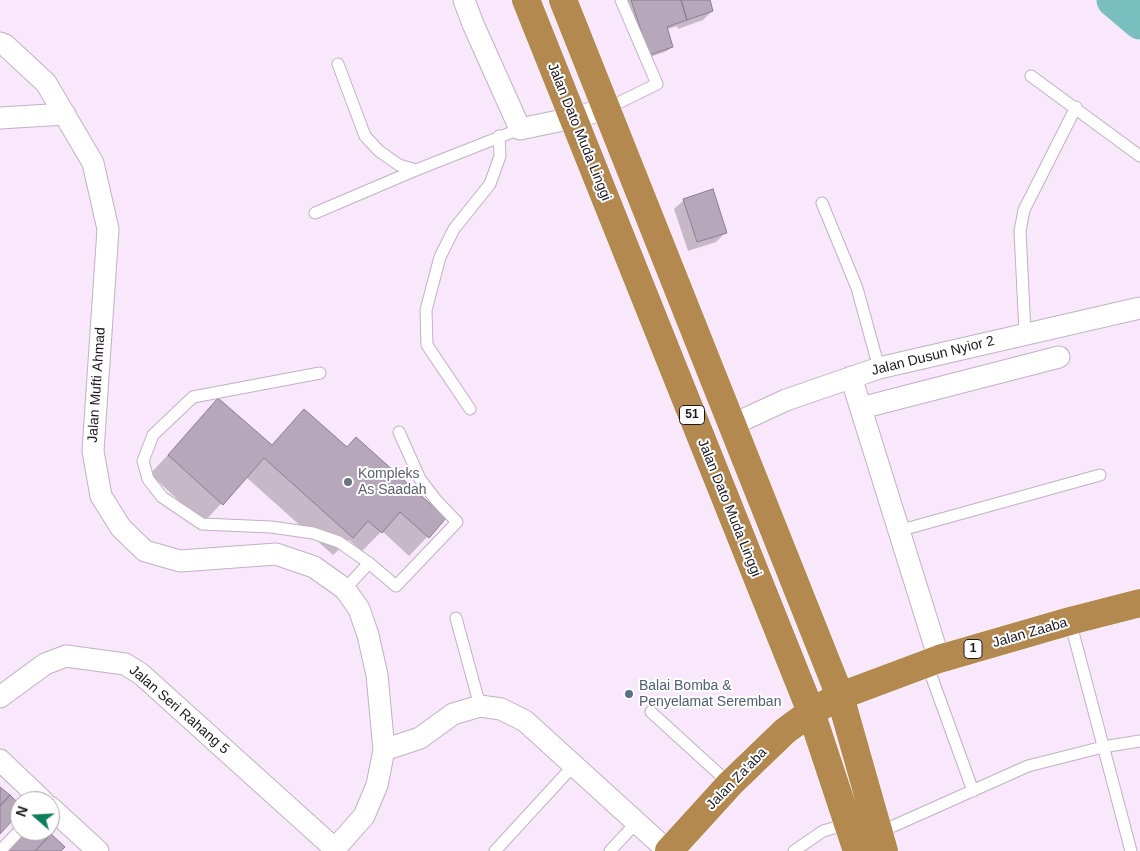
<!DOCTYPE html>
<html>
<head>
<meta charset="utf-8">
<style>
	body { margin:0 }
	#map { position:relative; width:1140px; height:851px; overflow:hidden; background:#f9e7fb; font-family:Arial,sans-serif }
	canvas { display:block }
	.north { position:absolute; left:10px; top:791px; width:50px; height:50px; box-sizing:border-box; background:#fff; border:1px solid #a5a2a5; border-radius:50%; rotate:289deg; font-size:14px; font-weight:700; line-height:20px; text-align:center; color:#1d171e }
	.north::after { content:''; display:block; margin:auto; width:18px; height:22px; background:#0c7e5a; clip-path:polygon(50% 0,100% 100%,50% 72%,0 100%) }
</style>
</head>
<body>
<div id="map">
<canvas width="1140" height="851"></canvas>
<div class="north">N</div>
</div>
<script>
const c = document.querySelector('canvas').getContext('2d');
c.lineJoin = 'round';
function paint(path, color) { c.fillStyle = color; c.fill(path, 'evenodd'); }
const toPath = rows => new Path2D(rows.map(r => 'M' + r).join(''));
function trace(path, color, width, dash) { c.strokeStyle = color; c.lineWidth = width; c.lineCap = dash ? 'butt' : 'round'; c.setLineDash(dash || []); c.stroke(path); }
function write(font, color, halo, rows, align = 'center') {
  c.font = font + ' Arial,sans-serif'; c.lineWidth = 4; c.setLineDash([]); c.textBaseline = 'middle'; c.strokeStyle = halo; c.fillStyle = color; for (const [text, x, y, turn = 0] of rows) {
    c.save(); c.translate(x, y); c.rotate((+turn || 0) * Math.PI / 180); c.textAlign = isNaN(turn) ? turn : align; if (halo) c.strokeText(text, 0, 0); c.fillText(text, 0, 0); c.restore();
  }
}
paint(toPath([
	[625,0,708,0,712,11,703,20,678,29,677,26,666,30,672,47,667,51,645,59],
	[684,200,726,232,716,242,688,251,674,209],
	[219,400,271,446,304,410,346,448,445,518,409,556,382,531,362,551,349,540,333,555,246,477,203,523,150,474]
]), '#0003');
trace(toPath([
	[1114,0,1140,22]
]), '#79bfbf', 35);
const building = toPath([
	[631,0,681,0,687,20,667,27,673,47,649,55,631,0],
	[681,0,710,0,713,11,687,20,681,0],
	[713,189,727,233,697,242,683,199,713,189],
	[218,398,272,445,304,409,347,447,356,437,446,518,429,538,400,512,382,533,368,521,353,538,264,458,223,505,168,455,218,398],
	[0,787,10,795,0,806,0,787],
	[10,795,20,805,20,812,0,834,0,806,10,795],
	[27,831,48,831,51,834,35,851,8,851,27,831],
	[51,834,65,847,61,851,35,851,51,834]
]);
paint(building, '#b7a7ba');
trace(building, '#8b7c8e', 1);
const lane = toPath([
	[338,64,365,136,379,151,399,165,416,170,520,129],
	[1031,76,1140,156],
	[606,109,657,84,621,0],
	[822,203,857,288,879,368],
	[315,213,416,170],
	[1025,333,1020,231,1024,210,1076,107],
	[320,373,193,397,153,435,143,461,148,479,162,497,202,524,271,527,313,533,339,542,369,563,345,589],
	[470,409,427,345,426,310,440,257,454,229,490,184,500,156,499,136],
	[898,531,1100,475],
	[369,563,396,586,457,522,436,500,420,479,399,432],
	[456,618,480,706],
	[1070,621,1131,851],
	[927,664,973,791],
	[651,712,730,784],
	[880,832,1028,766,1103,747,1140,741],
	[0,851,20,830],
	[495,851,574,765],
	[610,851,637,822],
	[794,851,823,831,848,824]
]);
const street = toPath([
	[464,0,473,24,520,129,573,118,606,109],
	[0,43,5,45,46,83,93,163,108,229,93,451,101,496,121,528,145,551,180,561,276,554,314,567,345,589,359,609,368,635,377,675,384,750,377,785,364,816,333,851],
	[0,118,65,114],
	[851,377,939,659],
	[861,408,1059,357],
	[732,425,786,400,879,368,1140,308],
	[0,697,45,664,66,656,125,664,141,674,335,849],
	[384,750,420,738,453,714,480,706,501,709,525,721,668,851],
	[0,760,43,801],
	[50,807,98,851]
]);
const highway = toPath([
	[526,0,811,712,857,851],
	[563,0,840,696,884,851],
	[669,851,730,784,785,731,811,712,840,696,939,659,1070,621,1140,603]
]);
trace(lane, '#c1b1c3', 13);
trace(street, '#c1b1c3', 23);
trace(highway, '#fff', 29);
trace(lane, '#fff', 11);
trace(street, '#fff', 21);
trace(highway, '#b4894f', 28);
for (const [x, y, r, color] of [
	[348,482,5,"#6b7280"],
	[629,694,5,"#5c6f8a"]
]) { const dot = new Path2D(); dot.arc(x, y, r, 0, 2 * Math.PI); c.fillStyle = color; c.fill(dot); trace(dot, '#fff', 2); }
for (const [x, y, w] of [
	[692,415,25],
	[973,649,18]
]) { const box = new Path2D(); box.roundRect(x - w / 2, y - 9.5, w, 19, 4); c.fillStyle = '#fff'; c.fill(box); trace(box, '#1d171e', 1); }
write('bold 12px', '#1d171e', null, [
	["51",692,415],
	["1",973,649]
]);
write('14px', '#1d171e', '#fff', [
	["Jalan Dato Muda Linggi",579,132,68],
	["Jalan Dusun Nyior 2",933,356,-14],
	["Jalan Mufti Ahmad",97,385,-86],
	["Jalan Dato Muda Linggi",729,508,68],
	["Jalan Zaaba",1030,633,-16],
	["Jalan Seri Rahang 5",179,710,41],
	["Jalan Za'aba",737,779,-46]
]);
write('14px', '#5b616d', '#fff', [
	["Kompleks",358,474],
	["As Saadah",358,490]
], 'left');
write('14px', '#4e5e75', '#fff', [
	["Balai Bomba &",639,686],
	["Penyelamat Seremban",639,702]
], 'left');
</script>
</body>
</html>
